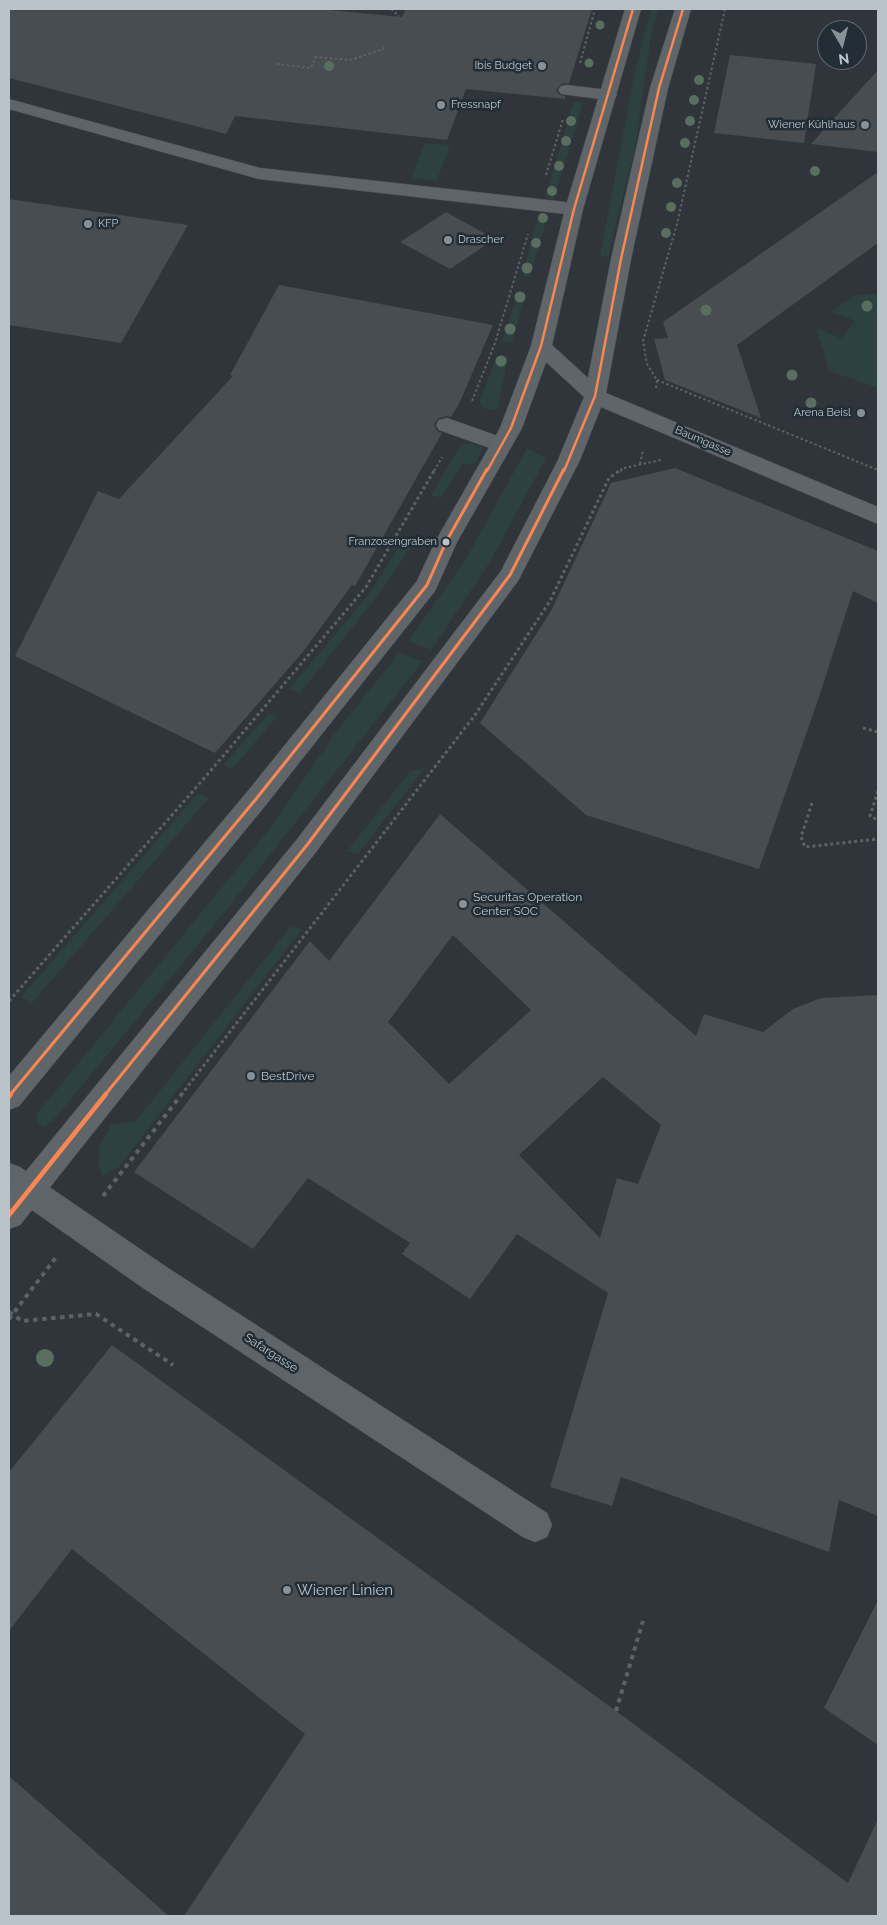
<!DOCTYPE html>
<html>
<head>
<meta charset="utf-8">
<style>
	body { margin:0 }
	#map { position:relative; width:887px; height:1925px; overflow:hidden; background:#2f353a; font-family:Raleway,sans-serif }
	canvas { display:block }
	.frame { position:absolute; inset:0; border:10px solid #bac3ca; pointer-events:none }
	.north { position:absolute; left:817px; top:20px; width:50px; height:50px; box-sizing:border-box; background:#222d35; border:1px solid #5f6971; border-radius:50%; rotate:172deg; font-size:14px; font-weight:700; line-height:20px; text-align:center; color:#bac3ca }
	.north::after { content:''; display:block; margin:auto; width:18px; height:22px; background:#899198; clip-path:polygon(50% 0,100% 100%,50% 72%,0 100%) }
</style>
</head>
<body>
<div id="map">
<canvas width="887" height="1925"></canvas>
<div class="frame"></div>
<div class="north">N</div>
</div>
<script>
const c = document.querySelector('canvas').getContext('2d');
c.lineJoin = 'round';
function paint(path, color) { c.fillStyle = color; c.fill(path, 'evenodd'); }
const toPath = rows => new Path2D(rows.map(r => 'M' + r).join(''));
function trace(path, color, width, dash) { c.strokeStyle = color; c.lineWidth = width; c.lineCap = dash ? 'butt' : 'round'; c.setLineDash(dash || []); c.stroke(path); }
function write(font, color, halo, rows, align = 'center') {
  c.font = font + ' Raleway,sans-serif'; c.lineWidth = 5; c.setLineDash([]); c.textBaseline = 'middle'; c.strokeStyle = halo; c.fillStyle = color; for (const [text, x, y, turn = 0] of rows) {
    c.save(); c.translate(x, y); c.rotate((+turn || 0) * Math.PI / 180); c.textAlign = isNaN(turn) ? turn : align; if (halo) c.strokeText(text, 0, 0); c.fillText(text, 0, 0); c.restore();
  }
}
paint(toPath([
	[651,9,658,9,651,37,635,148,608,257,600,256,634,76],
	[574,101,583,103,554,199,545,198],
	[425,143,450,145,437,180,411,179],
	[539,214,548,215,530,277,522,276],
	[878,293,878,388,829,371,816,328,841,338,855,321,831,312,853,296],
	[517,296,525,297,512,343,502,342],
	[504,355,508,358,497,411,487,409,481,406,480,400,497,356],
	[471,443,483,447,476,463,469,465,462,464,441,498,431,495,461,445],
	[527,448,546,458,490,562,431,650,408,641,466,559],
	[405,538,415,541,380,593,300,693,289,689,368,595],
	[399,653,423,661,228,908,52,1122,43,1127,37,1122,37,1114,271,827,336,732],
	[269,713,277,717,232,769,223,765],
	[425,768,358,854,347,851,411,770],
	[198,793,209,798,32,1003,21,997],
	[291,926,302,929,118,1168,102,1176,98,1165,99,1147,111,1125,136,1121]
]), '#2c4140');
paint(toPath([
	[9,9,319,9,402,17,406,9,592,9,569,83,561,84,556,90,560,95,565,96,565,99,466,89,447,140,235,116,226,134,9,78],
	[730,55,816,64,804,143,714,133],
	[878,70,878,152,811,144],
	[878,172,878,243,737,345,761,418,665,380,654,339,668,338,663,322],
	[9,199,188,225,121,343,9,325],
	[446,212,495,239,450,269,400,242],
	[279,285,493,325,459,404,451,417,447,416,439,418,434,424,437,431,442,433,355,586,352,585,302,653,215,753,15,656,98,491,119,499,233,376,230,375],
	[675,468,878,551,878,603,853,591,819,697,759,869,586,815,480,723,552,609,611,483],
	[440,814,696,1036,704,1014,763,1032,793,1009,821,998,878,995,878,1516,839,1500,829,1552,621,1477,612,1506,550,1487,608,1293,517,1234,470,1299,402,1254,410,1243,308,1178,253,1249,134,1172,310,941,329,961],
	[453,935,531,1010,449,1084,388,1022],
	[603,1077,661,1125,638,1184,617,1178,600,1238,519,1155],
	[112,1345,616,1711,848,1883,878,1819,878,1916,184,1916,305,1734,72,1549,9,1631,9,1472],
	[878,1600,878,1745,824,1708],
	[9,1776,169,1916,9,1916]
]), '#484d52');
const minor = toPath([
	[567,85,608,90,614,91,617,95,614,99,608,100,561,94,558,90,561,86,567,85],
	[9,99,260,168,574,203,581,205,583,209,581,213,574,215,259,179,9,109,9,99],
	[447,418,509,440,512,445,509,450,501,452,439,430,436,425,439,420,447,418],
	[9,1163,20,1167,165,1266,547,1513,552,1525,547,1537,535,1542,523,1537,143,1288,9,1194,9,1163]
]);
const major = toPath([
	[625,9,641,9,583,209,552,345,588,378,611,259,650,88,675,9,691,9,668,88,631,259,606,393,878,507,878,524,601,407,580,460,518,581,316,852,20,1225,9,1229,9,1192,298,838,501,571,558,460,584,397,546,362,522,428,457,542,435,591,265,806,19,1106,9,1110,9,1076,247,792,417,581,435,542,500,428,531,346,565,209,625,9]
]);
trace(minor, '#4c5155', 1);
trace(major, '#4c5257', 1);
trace(toPath([
	[391,9,399,16],
	[580,63,595,9],
	[277,64,311,68,316,57,350,60,383,49,385,45],
	[546,175,563,119],
	[657,380,878,470],
	[656,388,657,380,647,364,643,341,677,224,725,9],
	[472,401,495,343,528,234],
	[640,464,643,450],
	[434,471,442,457],
	[620,471,624,468,661,460]
]), '#5c6266', 2, [2.5, 2.5]);
trace(toPath([
	[863,728,878,732],
	[878,791,870,816,878,820],
	[812,803,801,837,805,847,878,839],
	[9,1001,207,775,366,587,435,469],
	[181,1095,475,715,550,601,609,478,622,469]
]), '#5c6266', 3, [3, 3]);
trace(toPath([
	[103,1196,182,1094],
	[9,1312,22,1321,96,1314,173,1365],
	[9,1319,57,1256],
	[616,1711,643,1621]
]), '#5c6266', 4, [4.5, 4.5]);
paint(minor, '#5e6468');
paint(major, '#60656a');
trace(toPath([
	[487,471,511,428,541,346,574,209,633,9],
	[564,471,595,396,621,259,659,88,683,9]
]), '#f88751', 2.5);
trace(toPath([
	[10,1095,256,799,427,585,446,542,487,469],
	[105,1095,307,845,510,575,564,469]
]), '#f88751', 3);
trace(toPath([
	[9,1097,11,1094],
	[9,1215,106,1094]
]), '#f88751', 4.5);
c.fillStyle = '#596e5f';
for (const [x, y, r] of [
	[600,25,4.5],
	[589,63,4.5],
	[329,66,5],
	[699,80,5],
	[694,100,5],
	[571,121,5],
	[690,121,5],
	[566,141,5],
	[685,143,5],
	[559,166,5],
	[815,171,5],
	[677,183,5],
	[552,191,5],
	[671,207,5],
	[543,218,5],
	[666,233,5],
	[536,243,5],
	[527,268,5.5],
	[520,297,5.5],
	[867,306,5.5],
	[706,310,5.5],
	[510,329,5.5],
	[501,361,5.5],
	[792,375,5.5],
	[811,403,5.5],
	[45,1358,9]
]) { c.beginPath(); c.arc(x, y, r, 0, 2 * Math.PI); c.fill(); }
for (const [x, y, r, color] of [
	[542,66,5,"#899198"],
	[441,105,5,"#899198"],
	[865,125,5,"#899198"],
	[88,224,5,"#899198"],
	[448,240,5,"#899198"],
	[861,413,5,"#899198"],
	[446,542,4.5,"#bac3ca"],
	[463,904,5,"#899198"],
	[251,1076,5,"#899198"],
	[287,1590,5,"#899198"]
]) { const dot = new Path2D(); dot.arc(x, y, r, 0, 2 * Math.PI); c.fillStyle = color; c.fill(dot); trace(dot, '#222d35', 2); }
write('11px', '#bac3ca', '#222d35', [
	["Ibis Budget",532,66],
	["Fressnapf",451,105,"left"],
	["Wiener Kühlhaus",855,125],
	["KFP",98,224,"left"],
	["Drascher",458,240,"left"],
	["Arena Beisl",851,413]
], 'right');
write('11px', '#bac3ca', '#222d35', [
	["Baumgasse",703,441,23]
]);
write('11px', '#bac3ca', '#222d35', [
	["Franzosengraben",437,542]
], 'right');
write('12px', '#bac3ca', '#222d35', [
	["Securitas Operation",473,897],
	["Center SOC",473,911],
	["BestDrive",261,1076]
], 'left');
write('12px', '#bac3ca', '#222d35', [
	["Safargasse",271,1353,33]
]);
write('15px', '#bac3ca', '#222d35', [
	["Wiener Linien",297,1590]
], 'left');
</script>
</body>
</html>
